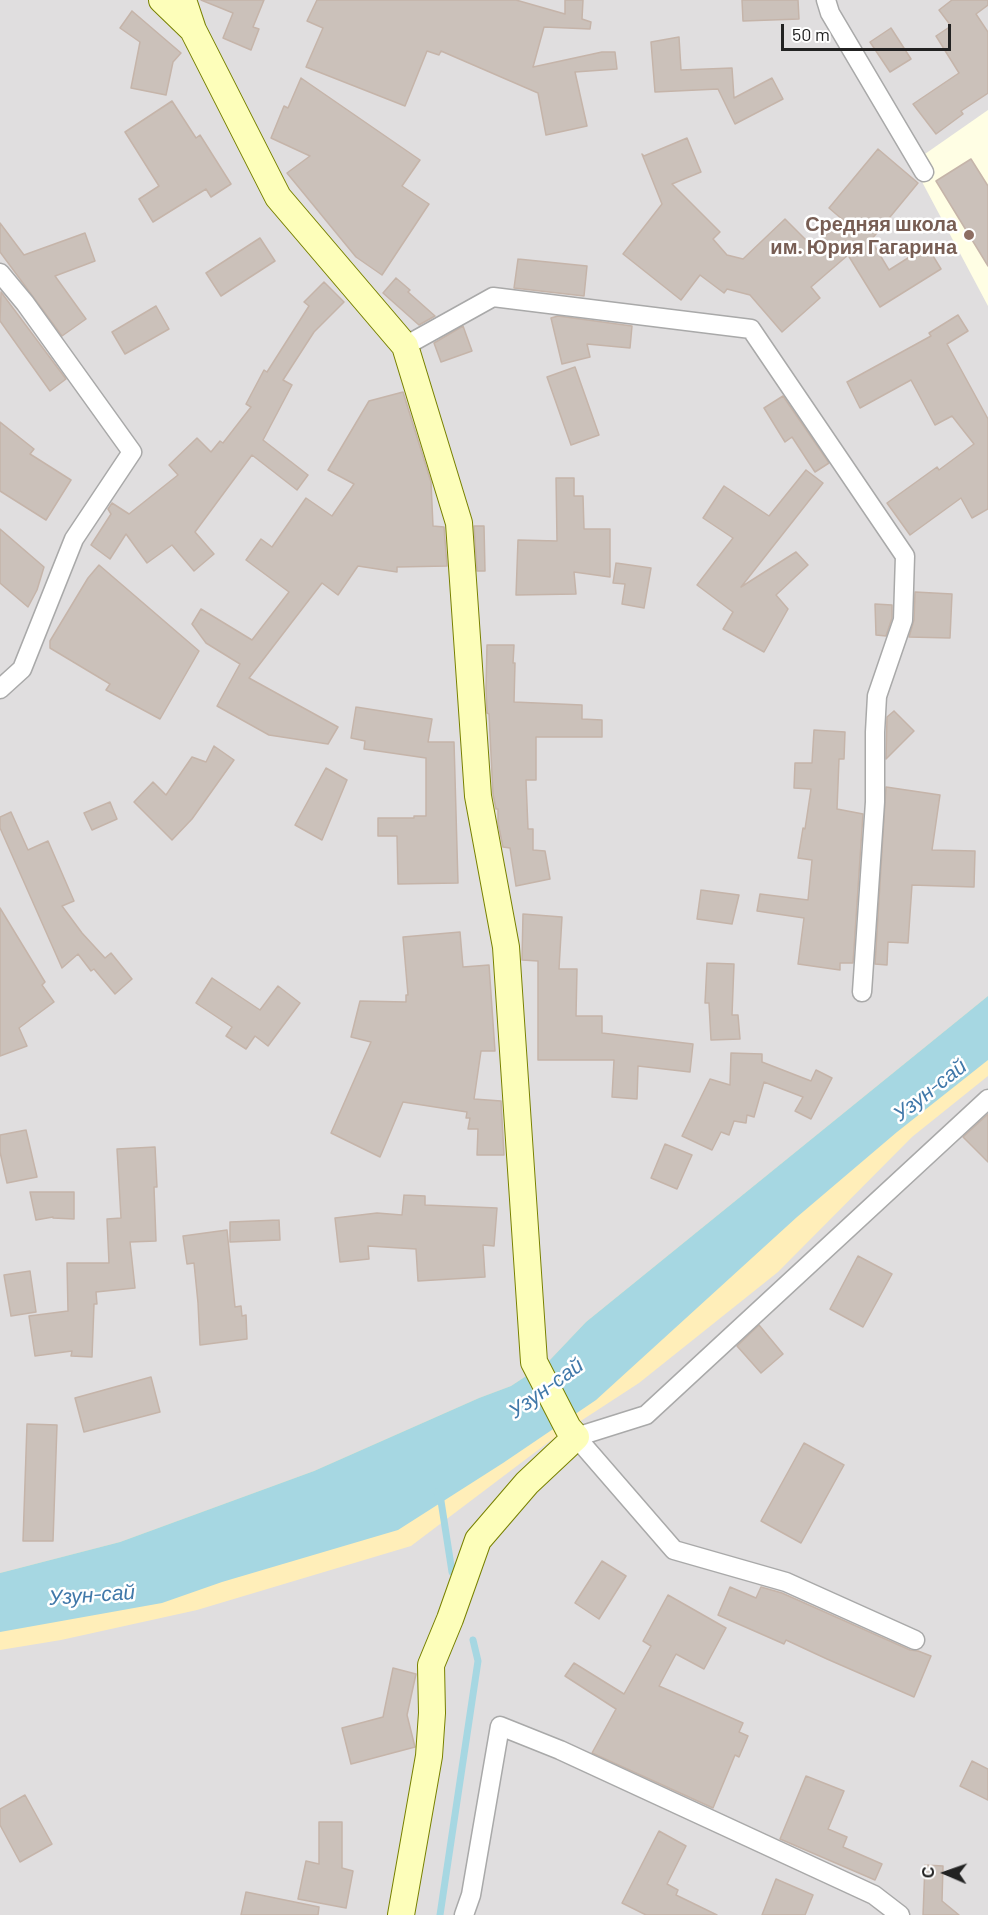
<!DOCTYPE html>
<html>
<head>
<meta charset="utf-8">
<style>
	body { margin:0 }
	#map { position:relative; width:988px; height:1915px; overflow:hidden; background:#f2eee8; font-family:Barlow,sans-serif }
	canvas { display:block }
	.north { position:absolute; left:916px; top:1843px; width:60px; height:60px; -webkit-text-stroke:4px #fff; paint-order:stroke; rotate:272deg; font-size:16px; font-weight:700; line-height:24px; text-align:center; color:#222 }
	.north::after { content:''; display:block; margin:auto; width:21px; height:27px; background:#222; clip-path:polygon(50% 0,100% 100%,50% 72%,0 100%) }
	.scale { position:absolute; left:781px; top:24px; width:170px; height:27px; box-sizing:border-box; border:3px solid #222; border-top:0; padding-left:8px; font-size:18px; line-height:21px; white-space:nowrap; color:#222; -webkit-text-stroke:4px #fff; paint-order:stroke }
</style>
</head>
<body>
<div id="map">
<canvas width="988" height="1915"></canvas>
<div class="north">С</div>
<div class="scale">50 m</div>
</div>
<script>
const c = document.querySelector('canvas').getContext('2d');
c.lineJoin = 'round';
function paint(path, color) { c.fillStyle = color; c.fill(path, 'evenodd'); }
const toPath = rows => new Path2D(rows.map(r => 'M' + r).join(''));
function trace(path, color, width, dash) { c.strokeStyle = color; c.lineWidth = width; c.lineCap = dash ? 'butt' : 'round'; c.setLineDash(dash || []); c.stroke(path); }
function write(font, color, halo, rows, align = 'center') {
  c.font = font + ' Barlow,sans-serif'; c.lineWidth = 5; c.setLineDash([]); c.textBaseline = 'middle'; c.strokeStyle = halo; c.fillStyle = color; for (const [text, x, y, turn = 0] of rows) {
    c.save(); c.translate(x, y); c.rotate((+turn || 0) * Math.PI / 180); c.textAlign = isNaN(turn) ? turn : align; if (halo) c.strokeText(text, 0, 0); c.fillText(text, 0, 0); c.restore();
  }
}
paint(toPath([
	[0,0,988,0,988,1915,0,1915]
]), '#e0dedf');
paint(toPath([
	[988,110,988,306,912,163]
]), '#fffee4');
paint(toPath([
	[988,996,988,1076,912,1137,778,1272,639,1383,550,1441,411,1546,197,1610,61,1640,0,1650,0,1573,120,1542,314,1471,479,1398,511,1386,549,1361,586,1322]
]), '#ffeeb9');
paint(toPath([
	[988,996,988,1060,897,1132,797,1217,596,1400,503,1463,398,1530,222,1582,162,1603,0,1632,0,1573,120,1542,314,1471,479,1398,511,1386,549,1361,586,1322]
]), '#a6d7e2');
trace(toPath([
	[437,1492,441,1501,452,1572],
	[440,1915,478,1661,473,1640]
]), '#a6d7e2', 7);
const building = toPath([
	[201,0,264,0,253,27,259,29,251,50,223,38,233,13,201,0],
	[317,0,516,0,565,14,565,0,583,0,582,19,591,22,590,29,544,27,533,67,602,52,615,52,617,69,575,72,587,126,546,135,538,93,441,51,439,55,427,51,405,106,306,67,323,28,307,21,317,0],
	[742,0,798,0,799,19,743,21,742,0],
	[952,0,988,0,988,5,976,14,988,32,988,93,961,111,963,114,936,134,913,104,959,73,936,36,951,26,939,10,952,0],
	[132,11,181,53,173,62,166,95,131,88,140,42,120,28,132,11],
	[891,28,911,59,890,72,870,42,891,28],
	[679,37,681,70,732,68,734,98,772,78,783,99,735,124,718,89,655,92,651,42,679,37],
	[301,78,420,160,402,186,429,204,382,275,356,257,287,173,310,156,271,138,284,106,288,108,301,78],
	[172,101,196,138,200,135,231,184,211,197,206,189,153,222,139,199,159,186,125,132,172,101],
	[687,138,701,172,672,184,720,232,713,239,727,255,743,259,785,219,813,247,843,220,829,208,878,149,918,183,871,240,889,270,927,246,941,269,880,307,848,255,811,287,820,298,782,332,750,295,727,289,724,293,700,275,681,300,623,254,662,204,642,154,644,156,687,138],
	[971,159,988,186,988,266,936,181,971,159],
	[0,223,24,255,85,233,95,261,55,276,86,319,62,336,0,252,0,223],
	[260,238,275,261,221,296,206,273,260,238],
	[518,259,587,266,584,296,514,288,518,259],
	[396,278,410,290,408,292,435,316,419,325,383,293,396,278],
	[324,282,344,302,314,332,283,380,292,385,263,440,308,475,297,490,252,455,195,532,214,554,194,571,172,545,147,563,126,534,110,559,91,545,111,514,108,509,112,503,129,514,178,475,169,465,197,438,211,452,220,441,223,443,251,407,246,404,264,370,267,372,309,306,304,302,324,282],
	[1,292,66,379,50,391,0,321,1,292],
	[156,306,169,329,125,354,112,332,156,306],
	[958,315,968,331,947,344,988,419,988,509,972,518,961,498,910,535,887,503,937,467,939,470,974,444,952,416,935,425,911,380,860,408,847,382,931,336,929,333,958,315],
	[558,316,632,326,630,348,587,344,590,357,562,364,551,318,558,316],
	[463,326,472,351,441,362,434,343,463,326],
	[575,367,599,435,571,445,547,377,575,367],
	[403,392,431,482,433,526,444,527,447,566,397,567,397,572,358,566,338,595,322,583,249,678,338,727,328,744,269,735,217,706,240,664,206,643,192,624,201,609,252,640,289,592,246,560,261,539,272,547,306,498,332,516,354,484,328,470,369,401,403,392],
	[783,396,829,463,815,472,792,437,785,442,764,408,783,396],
	[0,422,34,449,30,454,71,480,46,520,0,491,0,422],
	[806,470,823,483,741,587,796,552,808,565,776,595,788,609,764,652,723,629,733,612,697,585,733,538,703,518,724,486,769,516,806,470],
	[556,478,574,478,574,496,583,496,584,529,610,529,610,577,574,572,576,594,516,595,518,540,557,541,556,478],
	[474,526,484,526,485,571,477,571,474,526],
	[0,529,44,567,37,590,28,607,0,583,0,529],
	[616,563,651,568,644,608,622,604,625,584,613,583,616,563],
	[99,565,199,651,160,719,106,690,110,684,50,648,50,641,88,578,99,565],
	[915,592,952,594,950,638,909,637,914,620,915,592],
	[875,604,892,605,892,618,886,636,876,635,875,604],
	[487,645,514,645,513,663,515,663,514,702,582,705,582,719,602,720,602,737,536,737,536,780,526,780,528,829,533,829,533,850,545,851,550,879,516,886,510,848,503,847,498,823,498,809,496,809,493,794,489,714,487,713,486,688,487,645],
	[356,707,432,719,428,742,454,742,458,883,398,884,397,836,378,836,378,818,414,818,414,816,426,816,426,758,364,749,365,741,351,738,356,707],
	[894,711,914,731,886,759,887,717,894,711],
	[814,730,845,732,844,759,839,759,837,809,863,814,853,963,840,963,840,970,798,964,804,918,757,911,760,894,808,900,812,860,798,858,803,828,805,829,811,789,794,788,795,763,812,763,814,730],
	[214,746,234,760,192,819,172,840,134,802,153,782,166,795,192,757,206,762,214,746],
	[326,768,347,780,322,840,295,825,326,768],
	[886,787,940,795,932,850,975,851,974,887,912,885,908,943,888,942,887,965,875,964,886,787],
	[110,802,117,819,92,830,84,813,110,802],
	[11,812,28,850,48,841,74,901,62,906,82,933,105,958,111,953,132,979,115,994,94,969,91,971,78,954,62,968,0,828,0,817,11,812],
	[701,890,739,895,732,924,697,919,701,890],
	[0,908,45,982,42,985,54,1002,19,1028,27,1046,0,1056,0,908],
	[523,914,562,917,559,969,577,969,576,1016,602,1016,602,1033,693,1044,690,1072,638,1066,637,1099,612,1097,614,1060,538,1060,538,961,522,960,523,914],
	[460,932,463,967,489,965,495,1051,481,1051,474,1099,501,1101,504,1155,477,1155,478,1129,468,1129,470,1118,466,1118,467,1112,403,1102,380,1157,331,1133,371,1042,351,1037,360,1001,406,1002,406,995,408,995,403,937,460,932],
	[707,963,734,964,732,1015,738,1015,740,1039,711,1040,709,1003,705,1003,707,963],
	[212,978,260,1010,278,986,300,1003,268,1046,255,1036,246,1049,226,1036,232,1027,196,1003,212,978],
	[731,1053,762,1054,762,1062,811,1081,816,1070,832,1078,811,1119,795,1111,803,1097,764,1082,754,1117,747,1115,746,1123,734,1121,729,1135,721,1132,712,1150,682,1136,710,1079,730,1085,731,1053],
	[988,1114,988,1162,963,1137,988,1114],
	[26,1130,37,1177,7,1183,0,1152,0,1135,26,1130],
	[665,1144,692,1155,677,1189,651,1178,665,1144],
	[155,1147,157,1187,154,1187,156,1241,130,1242,135,1288,96,1292,97,1304,94,1304,92,1357,71,1356,72,1351,35,1356,29,1316,68,1311,67,1263,109,1263,107,1219,121,1218,117,1149,155,1147],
	[30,1192,74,1192,74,1219,53,1218,53,1217,36,1220,30,1192],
	[404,1195,425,1196,425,1205,497,1208,494,1246,483,1245,485,1277,418,1281,416,1249,368,1246,369,1259,340,1262,335,1218,377,1213,402,1215,404,1195],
	[279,1220,280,1240,230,1242,230,1222,279,1220],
	[227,1230,235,1307,241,1306,242,1316,246,1315,247,1339,200,1345,198,1303,194,1263,187,1264,183,1236,227,1230],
	[858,1256,892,1274,863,1327,830,1309,858,1256],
	[30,1271,36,1312,11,1316,4,1275,30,1271],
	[759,1325,783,1354,761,1373,737,1346,759,1325],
	[151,1377,160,1412,84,1432,75,1398,151,1377],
	[27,1424,57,1425,53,1541,23,1541,27,1424],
	[804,1443,844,1465,801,1543,761,1521,804,1443],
	[602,1561,626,1576,599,1619,575,1603,602,1561],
	[730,1587,756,1598,761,1587,782,1593,910,1650,918,1651,931,1656,914,1697,827,1659,786,1640,784,1644,718,1615,730,1587],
	[668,1595,726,1628,704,1669,676,1654,659,1686,743,1723,739,1732,748,1736,739,1757,735,1755,713,1808,592,1753,616,1709,565,1676,574,1663,624,1694,651,1646,643,1641,668,1595],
	[393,1668,416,1674,407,1715,415,1747,351,1764,342,1728,383,1717,393,1668],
	[972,1761,988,1769,988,1800,960,1786,972,1761],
	[806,1776,844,1791,828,1829,847,1837,843,1847,882,1864,875,1880,780,1839,806,1776],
	[25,1795,52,1844,20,1862,0,1825,0,1809,25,1795],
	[319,1822,342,1822,342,1868,353,1871,346,1908,298,1899,306,1861,319,1864,319,1822],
	[659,1831,686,1846,667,1884,678,1890,676,1895,717,1915,646,1915,622,1903,659,1831],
	[925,1865,943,1866,942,1901,959,1915,923,1915,925,1865],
	[776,1879,813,1895,805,1915,762,1915,776,1879],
	[246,1892,319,1907,318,1915,241,1915,246,1892]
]);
paint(building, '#cbc1ba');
trace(building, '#c5b4a9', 1.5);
const street = toPath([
	[826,0,830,13,924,172],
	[0,273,25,303,132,452,74,539,22,669,0,689],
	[405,346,493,297,751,329,905,556,903,620,877,696,875,732,875,802,862,992],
	[915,1640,786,1582,674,1550,576,1437,646,1415,988,1099],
	[464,1915,471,1895,500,1726,560,1750,874,1895,900,1915]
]);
const secondary = toPath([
	[162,0,191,28],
	[183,0,193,30,278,197,405,346,459,523,478,796,506,947,534,1362,568,1428,576,1437,527,1483,478,1540,450,1619,431,1665,432,1713,429,1756,401,1915]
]);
trace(street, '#a9a9a9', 21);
trace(secondary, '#788100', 28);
trace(street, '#fff', 18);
trace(secondary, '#fdfeba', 26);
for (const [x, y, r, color] of [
	[969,235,6,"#8d6e63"]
]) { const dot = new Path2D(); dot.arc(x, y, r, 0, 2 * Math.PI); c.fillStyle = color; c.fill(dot); trace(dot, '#fff', 2); }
write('bold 20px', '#785e54', '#fff', [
	["Средняя школа",957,224],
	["им. Юрия Гагарина",957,247]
], 'right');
write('italic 21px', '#4078a9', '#fff', [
	["Узун-сай",930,1090,-38],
	["Узун-сай",546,1388,-36],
	["Узун-сай",92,1595,-4]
]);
</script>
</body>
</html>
